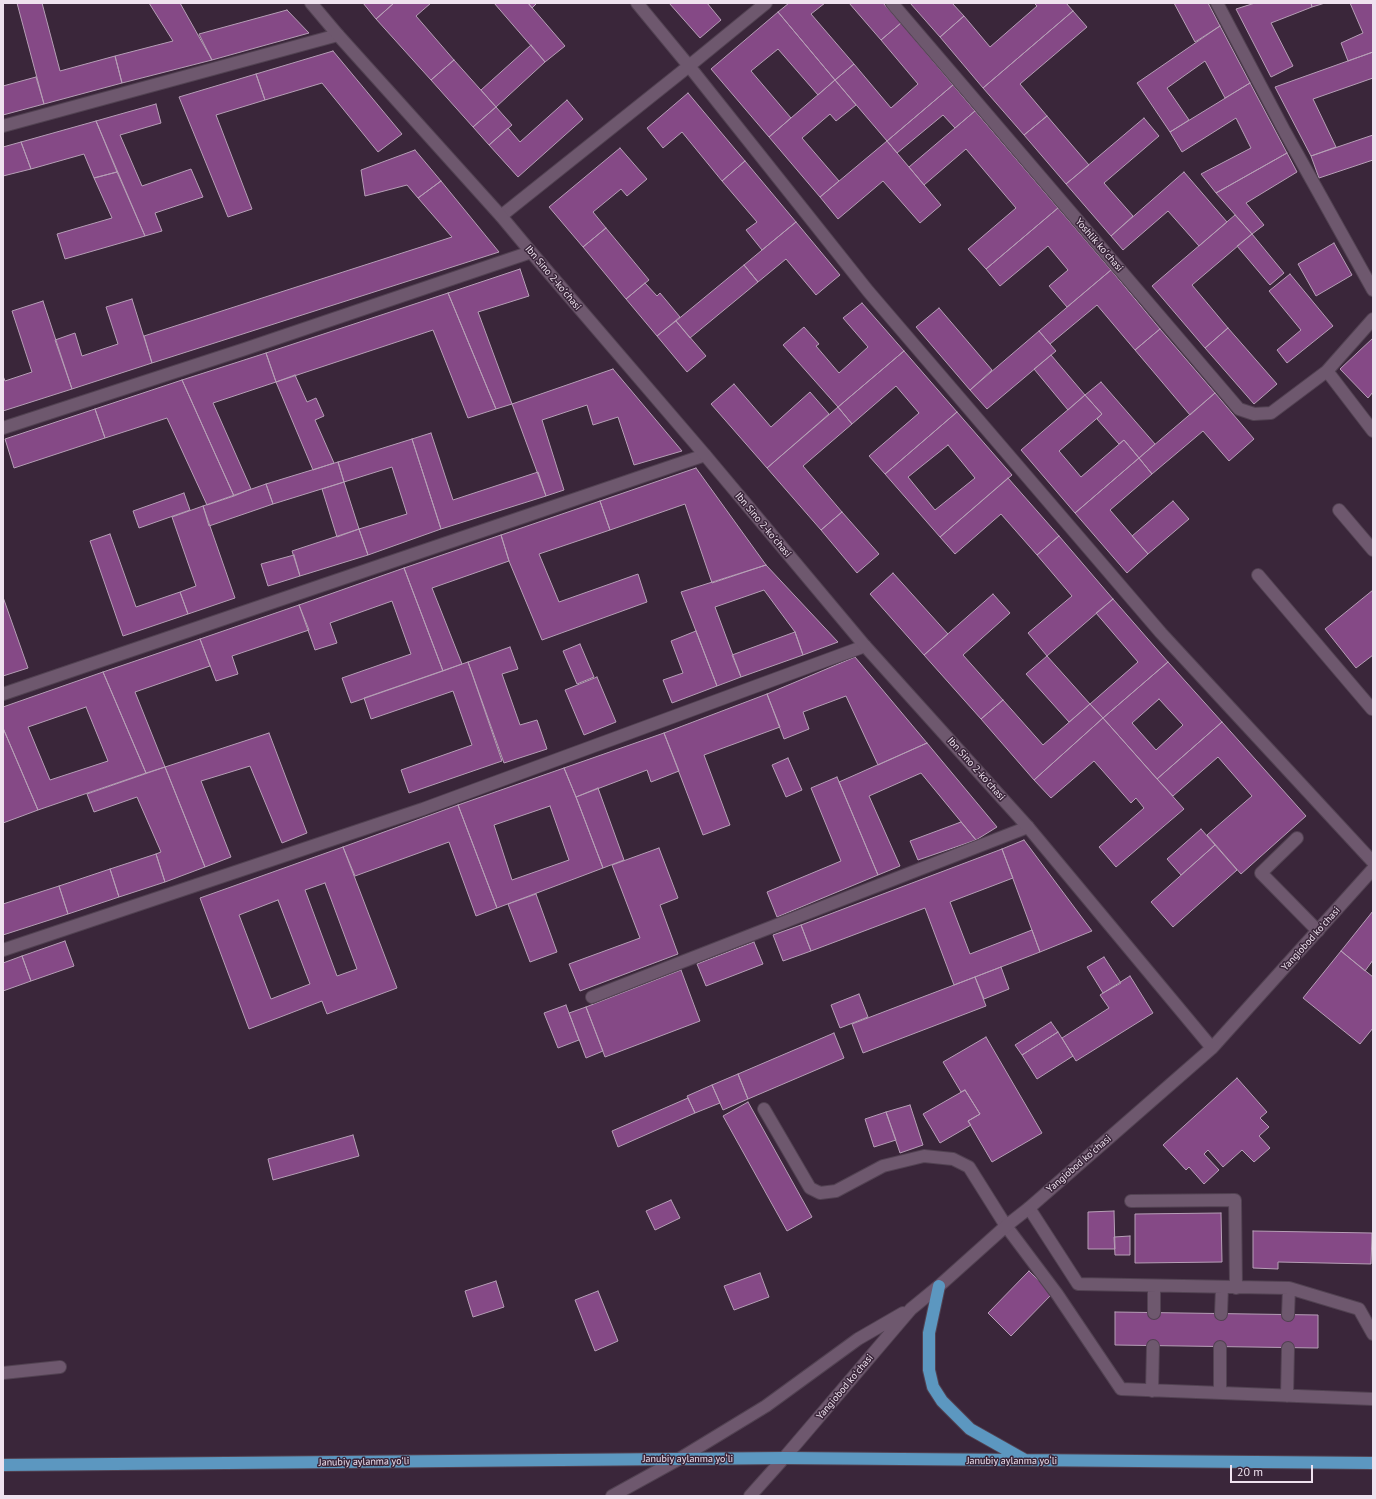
<!DOCTYPE html>
<html>
<head>
<meta charset="utf-8">
<style>
	body { margin:0 }
	#map { position:relative; width:1376px; height:1499px; overflow:hidden; background:#3a263a; font-family:"PT Sans",sans-serif }
	canvas { display:block }
	.frame { position:absolute; inset:0; border:4px solid #efe2ef; pointer-events:none }
	.scale { position:absolute; left:1230px; top:1465px; width:83px; height:18px; box-sizing:border-box; border:2px solid #efe2ef; border-top:0; padding-left:5px; font-size:12px; line-height:14px; white-space:nowrap; color:#efe2ef; -webkit-text-stroke:3px #3a263a; paint-order:stroke }
</style>
</head>
<body>
<div id="map">
<canvas width="1376" height="1499"></canvas>
<div class="frame"></div>
<div class="scale">20 m</div>
</div>
<script>
const c = document.querySelector('canvas').getContext('2d');
c.lineJoin = 'round';
function paint(path, color) { c.fillStyle = color; c.fill(path, 'evenodd'); }
const toPath = rows => new Path2D(rows.map(r => 'M' + r).join(''));
function trace(path, color, width, dash) { c.strokeStyle = color; c.lineWidth = width; c.lineCap = dash ? 'butt' : 'round'; c.setLineDash(dash || []); c.stroke(path); }
function write(font, color, halo, rows, align = 'center') {
  c.font = font + ' "PT Sans",sans-serif'; c.lineWidth = 3; c.setLineDash([]); c.textBaseline = 'middle'; c.strokeStyle = halo; c.fillStyle = color; for (const [text, x, y, turn = 0] of rows) {
    c.save(); c.translate(x, y); c.rotate((+turn || 0) * Math.PI / 180); c.textAlign = isNaN(turn) ? turn : align; if (halo) c.strokeText(text, 0, 0); c.fillText(text, 0, 0); c.restore();
  }
}
const building = toPath([
	[17,3,42,3,60,71,115,56,122,83,44,104,17,3],
	[149,3,180,3,212,60,122,83,115,56,173,41,149,3],
	[363,3,394,3,376,19,363,3],
	[394,3,431,3,416,16,454,60,431,80,376,19,394,3],
	[494,3,528,3,565,46,545,62,494,3],
	[528,3,537,3,532,8,528,3],
	[669,3,707,3,721,20,700,38,669,3],
	[789,3,825,3,811,14,854,64,835,80,778,12,789,3],
	[849,3,883,3,901,23,881,40,849,3],
	[910,3,952,3,964,16,940,37,910,3],
	[1034,3,1066,3,1073,11,983,88,940,37,964,16,990,47,1037,6,1034,3],
	[1174,3,1208,3,1220,26,1195,42,1174,3],
	[1255,3,1311,3,1312,7,1271,23,1293,66,1271,77,1236,9,1255,3],
	[1311,3,1325,3,1312,7,1311,3],
	[1350,3,1373,3,1373,52,1348,61,1341,43,1363,33,1350,3],
	[287,10,309,33,212,60,199,34,287,10],
	[1073,11,1087,27,1020,84,1047,116,1024,135,983,88,1073,11],
	[778,12,835,80,818,95,778,49,751,71,791,118,769,137,711,69,778,12],
	[901,23,953,85,887,141,835,80,854,64,891,108,918,84,881,40,901,23],
	[1220,26,1250,83,1225,98,1205,61,1167,88,1189,120,1170,132,1137,83,1220,26],
	[531,45,545,62,496,107,481,90,531,45],
	[333,51,402,134,378,152,322,83,265,100,256,74,333,51],
	[1373,52,1373,78,1313,99,1336,147,1311,156,1275,87,1373,52],
	[454,60,496,107,473,127,431,80,454,60],
	[256,74,265,100,216,115,252,209,228,217,179,97,256,74],
	[36,77,44,104,3,115,3,86,36,77],
	[835,80,856,105,836,121,830,114,802,138,839,181,820,197,769,137,835,80],
	[1250,83,1287,153,1216,193,1201,174,1251,148,1236,118,1182,152,1170,132,1250,83],
	[953,85,975,111,955,128,943,115,897,153,887,141,953,85],
	[688,93,745,161,722,181,682,132,663,148,647,128,688,93],
	[567,100,583,119,518,177,489,145,508,128,520,142,567,100],
	[156,104,161,123,120,135,142,186,191,169,203,197,155,213,162,231,145,236,96,121,156,104],
	[496,107,512,125,489,145,473,127,496,107],
	[975,111,1058,208,986,269,968,249,1016,208,966,149,924,185,909,167,975,111],
	[1047,116,1089,165,1066,184,1024,135,1047,116],
	[1144,118,1159,136,1104,183,1133,216,1111,236,1066,184,1144,118],
	[96,121,117,172,94,178,84,154,31,169,21,142,96,121],
	[1373,135,1373,160,1319,178,1311,156,1373,135],
	[887,141,941,205,920,223,883,181,838,219,820,197,887,141],
	[21,142,31,169,3,176,3,147,21,142],
	[620,148,647,179,627,196,621,189,593,212,606,228,583,247,549,207,620,148],
	[415,150,441,181,418,198,407,185,365,196,361,170,415,150],
	[1287,153,1297,172,1246,203,1264,225,1252,234,1216,193,1287,153],
	[745,161,796,222,762,250,746,230,757,222,722,181,745,161],
	[117,172,145,236,65,259,57,234,112,218,94,178,117,172],
	[1184,172,1227,222,1199,246,1168,211,1123,250,1111,236,1184,172],
	[441,181,499,252,152,363,144,336,452,237,418,198,441,181],
	[1058,208,1111,270,1067,307,1049,286,1068,270,1048,246,1000,286,986,269,1058,208],
	[1235,215,1252,234,1192,285,1228,328,1205,348,1152,286,1235,215],
	[796,222,840,275,816,295,786,259,758,282,744,265,796,222],
	[606,228,649,280,626,299,583,247,606,228],
	[1252,234,1284,273,1270,285,1237,246,1252,234],
	[1334,243,1352,275,1316,296,1298,264,1334,243],
	[744,265,758,282,690,338,676,321,744,265],
	[520,269,529,296,478,312,512,404,496,409,448,293,520,269],
	[1111,270,1160,329,1135,350,1097,305,1050,344,1039,331,1111,270],
	[1290,274,1333,326,1287,363,1277,350,1301,330,1269,291,1290,274],
	[645,283,657,296,660,293,680,317,657,336,626,299,645,283],
	[448,293,496,409,468,418,433,330,276,382,266,353,448,293],
	[132,299,152,363,72,389,55,340,75,333,82,356,118,344,106,307,132,299],
	[43,301,72,389,3,411,3,376,5,381,32,372,12,311,43,301],
	[862,303,904,351,838,407,783,345,804,327,819,344,816,346,839,373,868,347,843,318,862,303],
	[939,308,992,370,970,390,916,327,939,308],
	[676,321,706,356,687,372,657,336,676,321],
	[1228,328,1277,384,1254,404,1205,348,1228,328],
	[1160,329,1215,393,1190,415,1135,350,1160,329],
	[1039,331,1056,351,987,409,970,390,1039,331],
	[1373,338,1373,392,1368,398,1340,369,1373,338],
	[904,351,957,412,885,474,869,456,919,413,896,386,852,424,838,407,904,351],
	[266,353,276,382,213,403,251,489,234,496,182,380,266,353],
	[1051,355,1085,395,1068,410,1034,369,1051,355],
	[613,369,682,451,634,465,618,417,593,425,587,405,542,420,564,490,546,496,512,404,613,369],
	[295,375,307,402,316,398,324,416,315,420,334,463,313,470,276,382,295,375],
	[182,380,234,496,207,505,167,418,105,438,95,409,182,380],
	[1101,382,1155,444,1139,458,1124,440,1119,444,1097,419,1102,414,1085,395,1101,382],
	[734,384,771,427,810,392,829,414,767,468,711,404,734,384],
	[1215,393,1254,439,1229,461,1203,431,1152,474,1139,458,1215,393],
	[1085,395,1102,414,1059,451,1081,477,1124,440,1139,458,1075,513,1021,450,1085,395],
	[838,407,852,424,803,466,842,512,821,530,767,468,838,407],
	[95,409,105,438,14,468,5,439,95,409],
	[957,412,1012,475,940,537,885,474,957,412],
	[948,445,975,478,935,510,908,477,948,445],
	[431,433,453,500,538,472,546,496,441,529,412,439,431,433],
	[412,439,441,529,368,555,359,529,407,514,392,467,344,482,338,462,412,439],
	[1139,458,1152,474,1110,510,1148,554,1127,573,1075,513,1139,458],
	[338,462,344,482,273,504,266,484,338,462],
	[696,468,766,565,712,583,685,504,610,530,600,501,696,468],
	[1008,478,1059,536,1037,555,1001,514,955,554,940,537,1008,478],
	[344,482,359,529,337,537,322,489,344,482],
	[266,484,273,504,209,526,203,506,266,484],
	[184,493,190,510,139,528,133,511,184,493],
	[600,501,610,530,539,554,559,602,638,574,647,602,542,640,509,561,501,535,600,501],
	[1173,501,1189,519,1148,554,1132,536,1173,501],
	[203,506,235,598,188,614,180,592,196,586,172,517,203,506],
	[842,512,879,554,857,573,821,530,842,512],
	[359,529,368,555,300,576,292,551,359,529],
	[110,534,136,607,180,592,188,614,123,636,90,541,110,534],
	[501,535,509,561,432,588,462,664,443,671,404,568,501,535],
	[1059,536,1113,599,1047,656,1028,633,1072,596,1037,555,1059,536],
	[294,555,300,576,268,586,261,564,294,555],
	[766,565,838,642,803,655,795,632,764,590,715,607,741,677,717,686,681,592,766,565],
	[404,568,443,671,351,703,342,678,411,654,392,601,330,623,337,643,315,650,299,605,404,568],
	[893,573,948,634,924,655,870,594,893,573],
	[1373,590,1373,655,1356,668,1325,629,1373,590],
	[993,594,1010,613,963,655,1003,700,981,719,924,655,993,594],
	[3,597,28,668,3,676,3,597],
	[1113,599,1168,662,1103,718,1090,704,1138,662,1096,613,1113,599],
	[299,605,309,630,232,656,238,674,216,681,200,639,299,605],
	[696,631,717,686,672,703,663,680,683,673,671,641,696,631],
	[795,632,803,655,741,677,732,655,795,632],
	[200,639,210,666,135,692,165,767,146,773,103,672,200,639],
	[580,644,594,677,577,684,563,651,580,644],
	[510,647,518,669,502,674,520,725,537,720,547,749,504,763,468,662,510,647],
	[1047,656,1090,704,1069,722,1026,674,1047,656],
	[855,657,927,743,878,765,846,696,803,712,809,729,784,739,767,694,855,657],
	[468,662,502,761,409,793,401,770,472,745,453,691,371,719,364,698,468,662],
	[1168,662,1222,722,1157,779,1103,718,1168,662],
	[1159,699,1183,725,1156,750,1132,723,1159,699],
	[103,672,146,773,38,810,3,728,3,707,103,672],
	[86,707,108,761,50,780,28,727,86,707],
	[597,677,616,722,584,735,565,690,597,677],
	[767,694,780,727,704,755,730,825,703,835,664,733,767,694],
	[1003,700,1043,745,1090,704,1103,718,1034,780,981,719,1003,700],
	[1103,718,1184,809,1116,867,1099,847,1144,808,1136,798,1131,803,1094,761,1051,798,1034,780,1103,718],
	[1222,722,1306,816,1241,874,1207,835,1252,796,1218,757,1173,796,1157,779,1222,722],
	[3,728,38,810,3,823,3,728],
	[269,733,307,833,282,843,250,766,201,781,231,857,205,867,165,767,269,733],
	[664,733,679,771,651,782,647,770,576,797,564,768,664,733],
	[927,743,997,827,976,840,921,773,869,796,900,866,878,875,839,782,927,743],
	[788,758,802,790,786,797,772,765,788,758],
	[165,767,205,867,165,882,156,854,161,852,137,797,94,812,87,794,165,767],
	[564,768,576,797,603,868,497,908,458,805,564,768],
	[550,806,569,860,512,880,494,825,550,806],
	[837,777,878,875,777,917,767,892,841,861,811,788,837,777],
	[598,788,624,860,603,868,576,797,598,788],
	[458,805,497,908,476,916,449,842,355,876,343,847,458,805],
	[961,822,976,840,918,860,910,841,961,822],
	[1201,829,1215,845,1181,875,1167,859,1201,829],
	[1024,840,1092,931,1040,952,1002,849,1024,840],
	[1215,845,1237,870,1173,927,1151,902,1215,845],
	[343,847,397,988,327,1014,322,1001,249,1029,200,898,343,847],
	[325,883,357,969,337,976,305,890,325,883],
	[278,900,310,984,271,999,239,915,278,900],
	[659,848,678,898,660,905,678,954,580,991,569,964,640,938,612,865,659,848],
	[1002,849,1013,878,950,902,970,954,1032,930,1040,952,954,985,925,908,811,951,801,925,1002,849],
	[156,854,165,882,119,897,110,869,156,854],
	[110,869,119,897,68,914,59,886,110,869],
	[59,886,68,914,3,935,3,904,59,886],
	[536,894,557,952,530,962,508,904,536,894],
	[1373,911,1373,960,1365,971,1341,951,1373,911],
	[801,925,811,951,783,961,773,935,801,925],
	[65,941,74,966,31,981,22,956,65,941],
	[754,942,763,964,706,986,697,964,754,942],
	[1341,951,1373,977,1373,1028,1360,1044,1303,998,1341,951],
	[22,956,31,981,3,991,3,963,22,956],
	[1104,957,1121,983,1103,993,1087,967,1104,957],
	[1001,967,1009,989,984,999,975,977,1001,967],
	[681,970,700,1021,605,1057,586,1007,681,970],
	[1130,976,1153,1013,1076,1061,1062,1038,1109,1008,1100,995,1130,976],
	[975,977,986,1006,863,1053,852,1024,975,977],
	[859,994,868,1017,840,1028,831,1005,859,994],
	[566,1005,579,1040,558,1048,544,1013,566,1005],
	[586,1007,603,1051,586,1058,569,1013,586,1007],
	[1051,1022,1058,1032,1022,1055,1015,1045,1051,1022],
	[1058,1032,1073,1056,1037,1079,1022,1055,1058,1032],
	[834,1033,844,1058,748,1099,738,1074,834,1033],
	[986,1037,1042,1133,992,1162,968,1121,980,1114,965,1090,961,1092,943,1062,986,1037],
	[738,1074,748,1099,723,1110,712,1085,738,1074],
	[1237,1078,1267,1112,1260,1118,1269,1127,1259,1136,1270,1148,1254,1162,1242,1150,1223,1167,1208,1150,1204,1154,1219,1170,1204,1184,1189,1167,1186,1170,1163,1145,1237,1078],
	[712,1085,720,1103,695,1113,687,1096,712,1085],
	[965,1090,980,1114,968,1121,971,1125,940,1143,923,1114,965,1090],
	[688,1098,695,1113,618,1147,612,1131,688,1098],
	[748,1102,812,1217,787,1231,723,1116,748,1102],
	[910,1105,923,1145,900,1153,886,1112,910,1105],
	[886,1112,896,1140,874,1147,865,1119,886,1112],
	[353,1135,359,1156,273,1180,268,1159,353,1135],
	[671,1200,680,1218,655,1230,646,1211,671,1200],
	[1114,1211,1115,1249,1088,1249,1088,1212,1114,1211],
	[1221,1213,1222,1262,1135,1263,1135,1214,1221,1213],
	[1253,1231,1372,1233,1371,1264,1278,1262,1278,1269,1253,1268,1253,1231],
	[1130,1236,1130,1255,1115,1255,1114,1237,1130,1236],
	[1029,1271,1052,1294,1011,1336,988,1313,1029,1271],
	[760,1273,769,1297,734,1310,724,1286,760,1273],
	[496,1281,504,1307,473,1317,465,1291,496,1281],
	[598,1291,618,1341,595,1351,575,1300,598,1291],
	[1115,1312,1318,1315,1318,1348,1115,1345,1115,1312]
]);
paint(building, '#854986');
trace(building, '#b69eb6', 1);
const service = toPath([
	[1339,510,1373,550],
	[1258,575,1372,709,1373,708],
	[1297,838,1261,873,1318,931],
	[764,1109,810,1188,820,1193,836,1191,883,1166,924,1156,953,1159,969,1167,1006,1226,1057,1294,1121,1389,1373,1399],
	[1131,1201,1235,1200,1236,1288],
	[1029,1208,1078,1284,1289,1288,1359,1309,1373,1334],
	[1154,1313,1154,1286],
	[1221,1314,1222,1287],
	[1288,1315,1289,1288],
	[3,1373,60,1367],
	[1152,1391,1153,1346],
	[1220,1392,1220,1347],
	[1287,1396,1288,1348]
]);
const minor = toPath([
	[637,3,689,66,868,291,1161,633,1373,862],
	[892,3,1239,409,1254,414,1271,413,1327,371],
	[1217,3,1285,132,1373,290],
	[3,126,338,35],
	[501,216,689,66,766,3],
	[1373,319,1327,371,1373,431],
	[3,428,245,349,531,252],
	[3,694,705,455],
	[3,950,423,809,865,646],
	[592,997,1028,827]
]);
const tertiary = toPath([
	[311,3,338,35,501,216,531,252,705,455,865,646,1028,827,1212,1048],
	[612,1496,679,1459,766,1406,858,1339,903,1313],
	[750,1496,784,1458,911,1309,939,1286,1006,1226,1029,1208,1212,1048,1373,869]
]);
const trunk = toPath([
	[939,1286,929,1333,929,1370,933,1387,942,1401,970,1429,1025,1460],
	[3,1465,784,1458,1373,1463]
]);
trace(service, '#524252', 14);
trace(minor, '#524252', 14);
trace(tertiary, '#524252', 14);
trace(trunk, '#524252', 14);
trace(service, '#6e586e', 12);
trace(minor, '#6e586e', 12);
trace(tertiary, '#6e586e', 12);
trace(trunk, '#5c97c0', 12);
write('10px', '#efe2ef', '#3a263a', [
	["Yoshlik koʻchasi",1099,245,49],
	["Ibn Sino 2-koʼchasi",553,278,50],
	["Ibn Sino 2-koʼchasi",763,525,50],
	["Ibn Sino 2-koʼchasi",976,769,48],
	["Yangiobod koʻchasi",1311,939,-48],
	["Yangiobod koʻchasi",1079,1164,-41],
	["Yangiobod koʻchasi",845,1387,-50],
	["Janubiy aylanma yoʻli",688,1459],
	["Janubiy aylanma yoʻli",1012,1461],
	["Janubiy aylanma yoʻli",364,1462,-1]
]);
</script>
</body>
</html>
